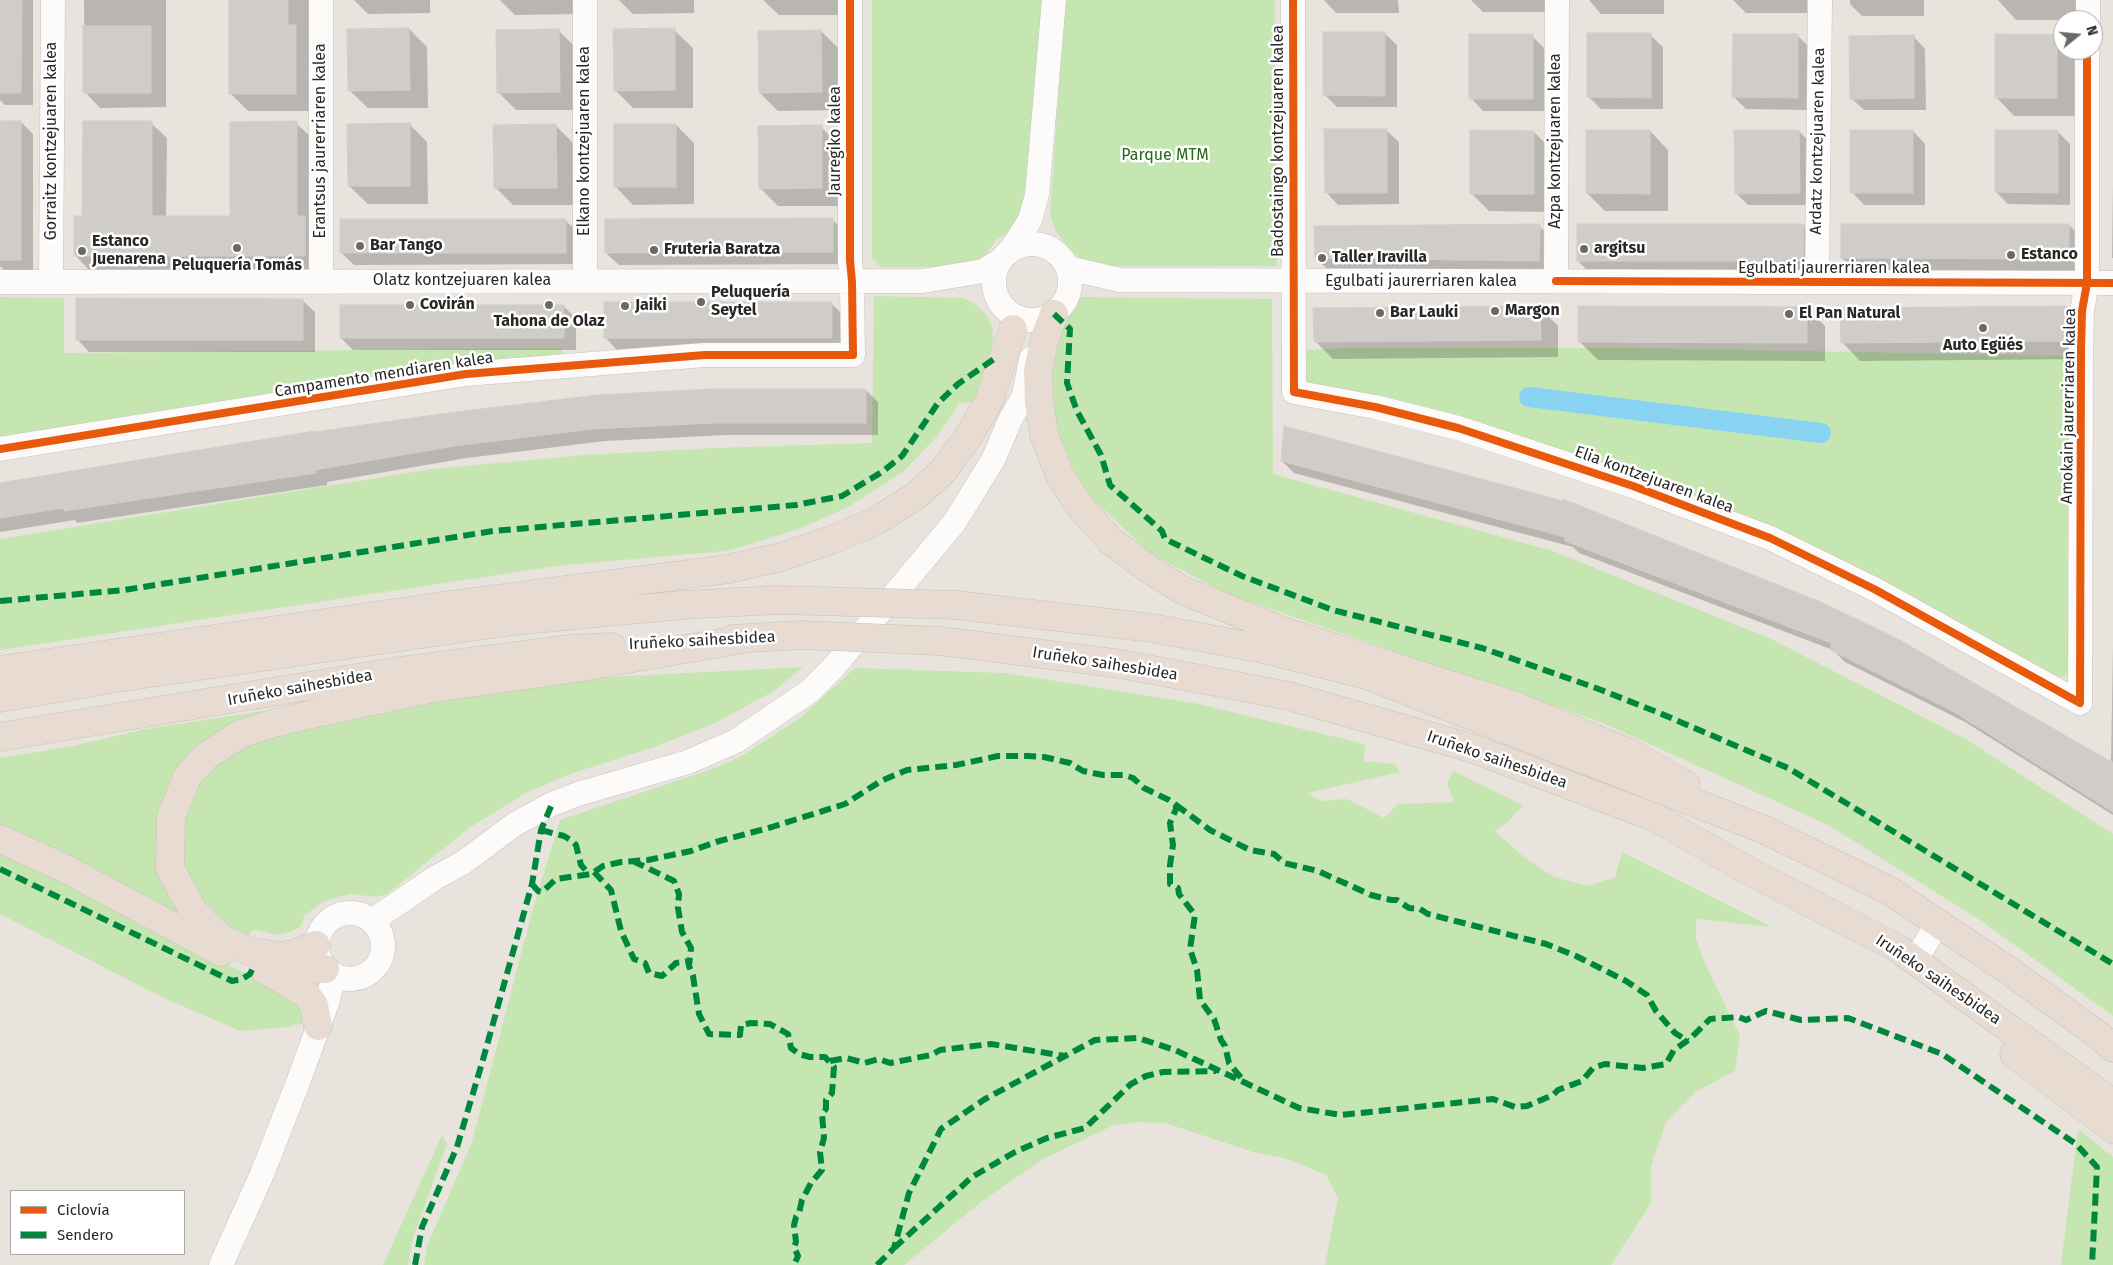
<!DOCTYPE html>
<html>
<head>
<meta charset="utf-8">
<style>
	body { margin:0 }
	#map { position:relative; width:2113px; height:1265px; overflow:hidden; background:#e8e3dc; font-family:"Fira Sans",sans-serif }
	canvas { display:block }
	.legend { position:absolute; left:10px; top:1190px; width:175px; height:65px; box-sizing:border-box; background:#fff; border:1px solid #a9a9a9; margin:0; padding:6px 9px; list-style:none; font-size:15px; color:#282828 }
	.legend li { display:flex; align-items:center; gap:10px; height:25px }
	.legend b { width:25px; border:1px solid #a9a9a9 }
	.north { position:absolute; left:2053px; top:10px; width:50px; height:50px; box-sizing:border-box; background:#fff; border:1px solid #a9a9a9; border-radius:50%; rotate:73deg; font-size:14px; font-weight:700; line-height:20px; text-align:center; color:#282828 }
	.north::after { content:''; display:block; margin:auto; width:18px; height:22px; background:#6b6967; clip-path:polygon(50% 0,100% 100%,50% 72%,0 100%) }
</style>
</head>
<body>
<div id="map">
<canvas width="2113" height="1265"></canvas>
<ul class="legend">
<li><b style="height:6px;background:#e8590c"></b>Ciclovía</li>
<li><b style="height:6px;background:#00873e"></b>Sendero</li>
</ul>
<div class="north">N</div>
</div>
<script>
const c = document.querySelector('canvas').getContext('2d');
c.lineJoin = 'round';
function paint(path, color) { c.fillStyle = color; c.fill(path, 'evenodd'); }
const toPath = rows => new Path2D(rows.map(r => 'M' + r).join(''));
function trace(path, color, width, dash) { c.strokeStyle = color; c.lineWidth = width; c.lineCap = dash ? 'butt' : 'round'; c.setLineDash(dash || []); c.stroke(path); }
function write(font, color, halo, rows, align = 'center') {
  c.font = font + ' "Fira Sans",sans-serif'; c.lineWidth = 5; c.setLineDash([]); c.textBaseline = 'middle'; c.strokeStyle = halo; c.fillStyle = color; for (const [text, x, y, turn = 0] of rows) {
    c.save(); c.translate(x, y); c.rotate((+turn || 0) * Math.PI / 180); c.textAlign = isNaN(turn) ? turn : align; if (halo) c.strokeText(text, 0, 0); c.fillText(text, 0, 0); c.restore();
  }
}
paint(toPath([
	[872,0,1043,0,1026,193,1022,214,1010,232,996,240,987,253,974,263,954,267,881,267,872,259],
	[1065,0,1275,0,1277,266,1102,266,1083,261,1070,249,1056,232,1050,214],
	[874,296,962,298,971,301,984,312,989,319,993,330,993,341,989,362,973,402,959,403,938,435,904,471,848,507,799,529,727,551,564,565,0,650,0,539,432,469,584,455,714,448,872,443],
	[0,297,64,298,64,353,562,348,563,357,0,441],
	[1080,297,1272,299,1273,474,1553,551,1771,639,1964,738,2113,834,2113,1016,1980,920,1828,825,1603,723,1227,594,1150,553,1082,489,1060,437,1047,387,1062,317],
	[1351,348,1636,348,2072,356,2073,666,2065,677,2047,674,1822,553,1305,385,1302,350],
	[803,667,772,692,715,723,654,747,567,775,524,794,469,828,387,894,377,897,350,894,325,901,305,915,301,926,290,932,276,935,254,929,248,936,219,923,196,901,185,869,181,829,198,781,227,753,278,731,442,700,591,678],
	[855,668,1005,673,1194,703,1365,744,1364,761,1395,764,1400,772,1307,793,1321,801,1347,799,1384,818,1398,804,1454,802,1447,783,1453,771,1523,805,1508,822,1495,831,1524,857,1554,877,1588,886,1615,877,1622,852,1772,927,1696,919,1696,938,1703,959,1740,1036,1735,1071,1695,1092,1666,1122,1651,1166,1651,1203,1611,1265,1325,1265,1338,1198,1326,1175,1287,1159,1253,1152,1165,1123,1139,1122,1114,1125,1043,1159,981,1202,904,1265,424,1265,427,1246,472,1142,532,912,560,820,709,770,740,757,800,718],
	[283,708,194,757,162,800,161,838,188,922,0,827,0,758,73,746,145,729],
	[0,854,64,881,222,963,286,990,306,1013,307,1022,288,1027,240,1031,162,997,0,914],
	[2078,1129,2113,1157,2113,1265,2061,1265],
	[442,1135,447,1144,413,1238,408,1265,383,1265]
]), '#c6e6b1');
paint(toPath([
	[0,0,33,0,33,105,5,105,0,100],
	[84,0,166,0,166,107,100,108,85,92],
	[229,0,314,0,313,111,248,111,230,93],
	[354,0,430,0,430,13,368,14],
	[500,0,576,0,576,14,515,15],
	[619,0,694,0,694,13,633,14],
	[763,0,840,0,841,15,779,15],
	[1324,0,1398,0,1399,13,1336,13],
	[1471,0,1545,0,1545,12,1483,12],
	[1589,0,1664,0,1664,14,1601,14],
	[1733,0,1807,0,1807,13,1746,13],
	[1850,0,1924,0,1924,16,1862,16,1850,4],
	[1998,0,2077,0,2077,20,2016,20],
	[409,29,427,47,428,108,368,108,349,90],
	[558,30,576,48,577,110,516,110,498,92],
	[674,30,693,48,693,108,633,108,615,90],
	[821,31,839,49,840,110,778,111,760,93],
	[1384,33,1397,45,1397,107,1337,107,1325,95],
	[1650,35,1663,47,1663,109,1601,109,1589,97],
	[1797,35,1810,48,1809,110,1746,109,1734,97],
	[1532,36,1544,48,1545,111,1483,111,1471,98],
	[1913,36,1925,49,1926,110,1864,110,1851,98],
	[2056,36,2063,42,2063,50,2071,50,2075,54,2075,116,2014,116,1996,97],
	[0,122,21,122,33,134,33,272,5,271,0,266],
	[151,123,167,138,166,217,231,217,296,123,312,138,320,271,90,271,75,255,84,217],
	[409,124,427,142,428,204,368,204,349,186],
	[676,125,694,143,694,204,633,205,615,186],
	[556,126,574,144,575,205,513,205,495,187],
	[821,127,839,145,840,206,778,206,760,188],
	[1386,130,1399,142,1399,204,1338,205,1326,192],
	[1650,131,1668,150,1668,211,1605,211,1587,193],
	[1799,131,1811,143,1812,205,1748,205,1736,193],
	[1913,131,1925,144,1925,205,1864,205,1852,192],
	[1534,132,1552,150,1552,212,1489,211,1471,193],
	[2058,132,2070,144,2070,205,2008,204,1996,192],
	[2113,184,2113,258,2112,258],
	[832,219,844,232,845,264,619,265,606,253],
	[565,220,578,232,578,264,354,265,342,253],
	[1803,225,1822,243,1821,278,1596,279,1578,261],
	[2069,225,2087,243,2087,276,1860,276,1842,258],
	[1539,226,1558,244,1557,278,1334,276,1316,258],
	[302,300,315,312,315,352,89,352,77,339],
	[831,303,844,316,844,349,617,350,605,337],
	[563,306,576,318,576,350,353,350,341,338],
	[2065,307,2083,325,2084,359,1860,361,1842,342],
	[1540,308,1558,326,1558,357,1333,359,1315,341],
	[1807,308,1825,326,1825,361,1598,360,1580,342],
	[866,390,878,402,878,435,727,435,605,441,467,458,327,482,327,485,77,523,75,520,0,532,0,483,314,432,316,434],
	[1282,461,1565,503,2111,764,2113,644,2113,815,1965,722,1845,662,1833,650,1579,553,1573,547,1294,473]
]), '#0003');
trace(toPath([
	[1529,397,1821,433]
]), '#88d3f1', 20);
const building = toPath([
	[0,0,22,0,21,93,0,93,0,0],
	[229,0,288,0,288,25,296,25,296,94,229,94,229,0],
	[83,26,151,26,151,93,83,93,83,26],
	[409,28,410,90,348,91,347,29,409,28],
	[675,28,675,90,614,91,613,29,675,28],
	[559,29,560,92,497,93,496,30,559,29],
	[821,30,822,92,759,93,758,31,821,30],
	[1323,32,1385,32,1385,96,1323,95,1323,32],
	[1587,33,1651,33,1651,98,1587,97,1587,33],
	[1469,34,1533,34,1533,99,1469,99,1469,34],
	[1733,34,1798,34,1798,98,1732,97,1733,34],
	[1995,34,2057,35,2057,98,1995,98,1995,34],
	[1914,35,1914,98,1850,99,1849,36,1914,35],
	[0,121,21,121,21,260,0,260,0,121],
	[83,121,152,121,152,216,230,216,230,122,297,121,297,216,305,216,305,256,74,256,74,216,82,216,83,121],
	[410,123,410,186,348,186,347,124,410,123],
	[556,124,557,188,494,188,493,125,556,124],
	[614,124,676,124,676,187,614,187,614,124],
	[822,125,822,188,759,189,758,126,822,125],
	[1324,129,1387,129,1387,193,1325,193,1324,129],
	[1470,130,1534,131,1534,194,1470,194,1470,130],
	[1586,130,1650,130,1650,194,1586,193,1586,130],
	[1734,130,1799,130,1800,193,1735,194,1734,130],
	[1850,130,1913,130,1913,193,1850,193,1850,130],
	[1995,130,2058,130,2058,193,1995,192,1995,130],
	[833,218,833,252,605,253,605,219,833,218],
	[340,219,566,219,566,253,340,253,340,219],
	[1540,224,1539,261,1315,258,1314,226,1540,224],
	[1577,224,1804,224,1803,261,1577,261,1577,224],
	[1841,224,2069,224,2069,259,1841,258,1841,224],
	[76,298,303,299,303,340,76,340,76,298],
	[604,302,832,302,832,338,604,338,604,302],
	[340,305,564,305,564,338,340,338,340,305],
	[1540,306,1541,340,1314,342,1313,308,1540,306],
	[1578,306,1807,307,1807,343,1578,342,1578,306],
	[2066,306,2066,341,1841,343,1840,308,2066,306],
	[712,389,866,389,866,423,714,423,592,429,454,446,315,470,316,473,64,511,64,508,0,518,0,483,315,431,315,432,448,413,598,395,712,389],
	[1284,426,1563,501,1563,499,1823,603,1896,638,2113,763,2113,812,1951,710,1831,650,1831,643,1565,541,1565,537,1281,461,1284,426]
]);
paint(building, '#d0cdc8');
trace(building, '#d2cec8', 1);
const minor = toPath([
	[585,0,585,281],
	[1293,0,1294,392,1375,407,1458,428,1633,486,1770,538,1874,589,2080,703,2081,350,2082,311,2087,283,2087,50],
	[2088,20,2088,0],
	'994 282a38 38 0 1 1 76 0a38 38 0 1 1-76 0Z',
	[1011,250,1030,220,1037,195,1054,0],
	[1068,268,1120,280,2113,283],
	[51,281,53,0],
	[1556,281,1557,0],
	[0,282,923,281,983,271,998,262],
	[321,282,321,0],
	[1817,282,1820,0],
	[0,449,466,374,705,355,853,355,852,282,850,260,850,0],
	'317 946a33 33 0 1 1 66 0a33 33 0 1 1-66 0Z',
	[372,921,435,878,464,862,515,824,552,804,578,794,688,762,736,741,810,691,833,668,954,523,993,460,1011,418,1024,396,1031,359],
	[1915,961,1938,923],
	[221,1265,262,1174,297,1085,327,1003,334,975]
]);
const highway = toPath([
	[1054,314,1045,338,1038,371,1039,402,1044,434,1060,476,1082,509,1112,542,1149,569,1182,590,1280,630,1513,705,1632,754,1686,785],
	[956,605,1152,628,1263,649,1366,675,1765,830,1890,891,2012,973,2097,1034,2113,1048],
	[732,639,802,635],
	[941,641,1121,664,1289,696,1471,748,1656,818,1747,870,1897,948,2113,1103],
	[0,670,457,604,728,569,781,557,831,540,876,521,917,495,944,470,968,437,989,401,1013,329],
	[0,698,117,678,513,621,682,605,775,600,818,601],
	[0,737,393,672,570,649,612,647],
	[0,839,62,867,221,952],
	[316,945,293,954,281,956,252,952,226,941,211,929,193,911,170,868,171,817,187,777,206,756,240,734,275,723,321,712,434,688,570,669,749,638],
	[265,970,306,994,314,1005,318,1026],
	[271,970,325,969],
	[2014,1054,2113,1129]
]);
trace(minor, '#c4c2c3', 25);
trace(highway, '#c4c2bf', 29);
trace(minor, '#fcfbfa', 24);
trace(highway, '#e8dcd2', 28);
const highwayBridge = toPath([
	[818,601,956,605],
	[802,635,941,641]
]);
trace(highwayBridge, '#c4c2bf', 29, []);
trace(highwayBridge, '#e8dcd2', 28);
trace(toPath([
	[1054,314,1070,329,1067,383,1077,411,1101,455,1110,485,1162,531,1165,539,1242,576,1333,610,1482,648,1596,688,1657,712,1788,768,2113,964],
	[0,601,124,590,493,531,796,505,842,496,882,472,902,456,938,403,958,384,994,359],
	[1176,805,1210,830,1250,850,1274,854,1284,863,1318,871,1371,895,1391,900,1397,900,1409,908,1420,909,1428,914,1546,944,1576,956,1626,981,1647,995,1656,1011,1675,1033,1688,1041],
	[541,830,564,836,572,841,576,845,581,865,589,874],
	[633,861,674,881,679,894,678,908,682,932,691,948,689,966,693,976,699,1014,709,1034,740,1035,741,1025,751,1023,770,1024,788,1034,791,1048,799,1054,810,1057,825,1057,834,1067,832,1093,826,1100,826,1109,822,1114,824,1138,820,1152,822,1170,811,1183,802,1200,799,1213,796,1217,794,1225,796,1242,794,1247,798,1256,794,1265],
	[0,869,232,981,242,979,250,974,254,966],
	[594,872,611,890,621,931,634,959,645,963,649,973,662,976,676,963,690,961],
	[532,884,538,891,542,892,556,879,591,874,603,866,621,862,648,860,691,851,716,842,772,827,845,804,881,781,907,770,956,765,998,756,1028,756,1044,757,1070,763,1083,771,1103,775,1124,775,1133,778,1144,788,1169,800,1176,805,1176,809,1170,823,1173,845,1170,865,1170,884,1178,888,1179,894,1195,915,1190,949,1197,970,1200,1000,1214,1019,1221,1040,1225,1046,1229,1063,1242,1079],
	[830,1061,846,1058,865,1063,879,1059,890,1063,931,1055,940,1050,991,1044,1065,1056],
	[894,1248,972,1177,1015,1152,1047,1138,1085,1128,1131,1084,1146,1076,1163,1072,1216,1071],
	[415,1265,422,1227,457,1147,482,1063,532,884,541,830,552,804],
	[877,1265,894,1248,909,1193,941,1129,985,1099,1095,1040,1138,1038,1175,1050,1299,1108,1341,1115,1493,1099,1515,1107,1527,1106,1553,1095,1558,1090,1582,1081,1593,1068,1605,1064,1643,1068,1666,1064,1674,1050,1691,1038,1710,1019,1739,1017,1746,1020,1766,1011,1801,1020,1848,1018,1942,1054,2076,1144,2097,1167,2092,1265]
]), '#00873e', 6, [12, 6]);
trace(toPath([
	[1293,0,1294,392,1375,407,1458,428,1633,486,1770,538,1874,589,2080,703,2081,350,2082,311,2087,283,2087,50],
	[1556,281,2113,283],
	[0,449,466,374,705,355,853,355,852,282,850,260,850,0]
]), '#e8590c', 8);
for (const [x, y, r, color] of [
	[360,246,5,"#6b6967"],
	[237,248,5,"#6b6967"],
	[1584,249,5,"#6b6967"],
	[654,250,5,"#6b6967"],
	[82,251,5,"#6b6967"],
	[2011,255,5,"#6b6967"],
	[1322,258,5,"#6b6967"],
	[701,302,5,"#6b6967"],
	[410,305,5,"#6b6967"],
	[549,305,5,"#6b6967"],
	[625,306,5,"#6b6967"],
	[1495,311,5,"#6b6967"],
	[1380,313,5,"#6b6967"],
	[1789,314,5,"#6b6967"],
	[1983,328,5,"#6b6967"]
]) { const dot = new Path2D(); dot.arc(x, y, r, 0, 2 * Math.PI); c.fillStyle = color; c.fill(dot); trace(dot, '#fff', 2); }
write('16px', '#282828', '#fff', [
	["Gorraitz kontzejuaren kalea",52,141,-90],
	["Erantsus jaurerriaren kalea",321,141,-90],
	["Elkano kontzejuaren kalea",585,141,-90],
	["Jauregiko kalea",836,141,-90],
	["Badostaingo kontzejuaren kalea",1279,141,-90],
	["Azpa kontzejuaren kalea",1556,141,-90],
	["Ardatz kontzejuaren kalea",1818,141,-89],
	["Egulbati jaurerriaren kalea",1834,269],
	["Olatz kontzejuaren kalea",462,281],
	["Egulbati jaurerriaren kalea",1421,282],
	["Campamento mendiaren kalea",384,375,-9],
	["Amokain jaurerriaren kalea",2069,406,-89],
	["Elia kontzejuaren kalea",1654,480,20],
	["Iruñeko saihesbidea",702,641,-3],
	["Iruñeko saihesbidea",1105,664,9],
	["Iruñeko saihesbidea",300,688,-10],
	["Iruñeko saihesbidea",1497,760,19],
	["Iruñeko saihesbidea",1938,980,34]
]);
write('16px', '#226b12', '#fff', [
	["Parque MTM",1165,156]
]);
write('bold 16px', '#282828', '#fff', [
	["Estanco",92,242],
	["Juenarena",92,260],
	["Bar Tango",370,246],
	["argitsu",1594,249],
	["Fruteria Baratza",664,250],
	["Estanco",2021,255],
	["Taller Iravilla",1332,258],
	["Peluquería Tomás",237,266,"center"],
	["Peluquería",711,293],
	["Seytel",711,311],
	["Covirán",420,305],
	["Jaiki",635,306],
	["Margon",1505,311],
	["Bar Lauki",1390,313],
	["El Pan Natural",1799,314],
	["Tahona de Olaz",549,322,"center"],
	["Auto Egüés",1983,346,"center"]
], 'left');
</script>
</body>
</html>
